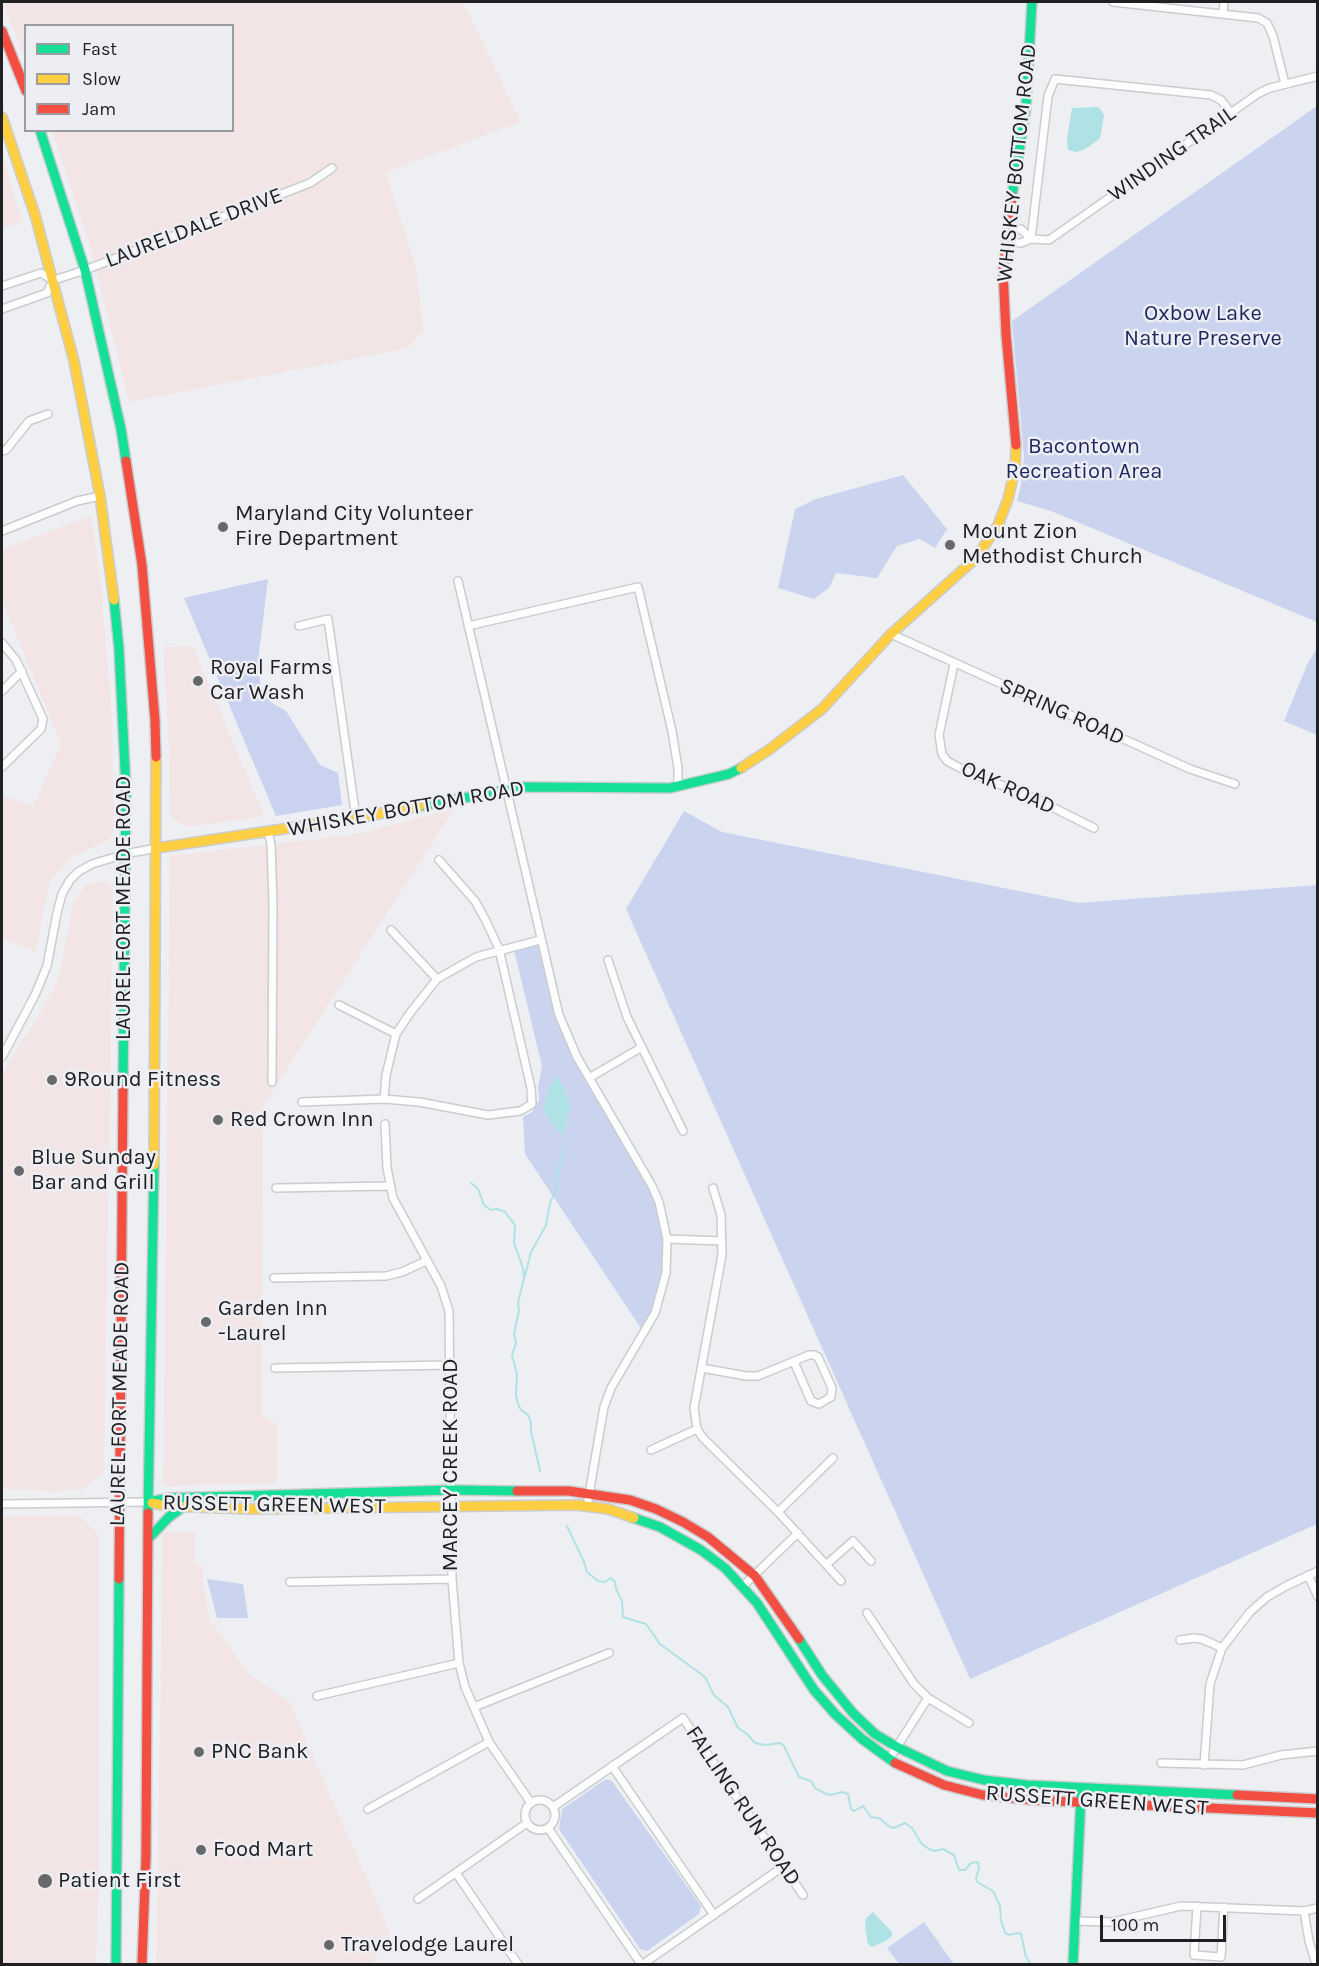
<!DOCTYPE html>
<html>
<head>
<meta charset="utf-8">
<style>
	body { margin:0 }
	#map { position:relative; width:1319px; height:1966px; overflow:hidden; background:#edeff2; font-family:Karla,sans-serif }
	canvas { display:block }
	.frame { position:absolute; inset:0; border:3px solid #202022; pointer-events:none }
	.legend { position:absolute; left:24px; top:24px; width:210px; height:108px; box-sizing:border-box; background:#eceef3; border:2px solid #9a9c9f; margin:0; padding:8px 10px; list-style:none; font-size:18px; color:#202022 }
	.legend li { display:flex; align-items:center; gap:12px; height:30px }
	.legend b { width:30px; border:2px solid #9a9c9f }
	.scale { position:absolute; left:1100px; top:1915px; width:126px; height:27px; box-sizing:border-box; border:3px solid #202022; border-top:0; padding-left:8px; font-size:18px; line-height:21px; white-space:nowrap; color:#202022; -webkit-text-stroke:4px #eceef3; paint-order:stroke }
</style>
</head>
<body>
<div id="map">
<canvas width="1319" height="1966"></canvas>
<div class="frame"></div>
<ul class="legend">
<li><b style="height:8px;background:#16e098"></b>Fast</li>
<li><b style="height:8px;background:#ffcf43"></b>Slow</li>
<li><b style="height:8px;background:#f24e42"></b>Jam</li>
</ul>
<div class="scale">100 m</div>
</div>
<script>
const c = document.querySelector('canvas').getContext('2d');
c.lineJoin = 'round';
function paint(path, color) { c.fillStyle = color; c.fill(path, 'evenodd'); }
const toPath = rows => new Path2D(rows.map(r => 'M' + r).join(''));
function trace(path, color, width, dash) { c.strokeStyle = color; c.lineWidth = width; c.lineCap = dash ? 'butt' : 'round'; c.setLineDash(dash || []); c.stroke(path); }
function write(font, color, halo, rows, align = 'center') {
  c.font = font + ' Karla,sans-serif'; c.lineWidth = 5; c.setLineDash([]); c.textBaseline = 'middle'; c.strokeStyle = halo; c.fillStyle = color; for (const [text, x, y, turn = 0] of rows) {
    c.save(); c.translate(x, y); c.rotate((+turn || 0) * Math.PI / 180); c.textAlign = isNaN(turn) ? turn : align; if (halo) c.strokeText(text, 0, 0); c.fillText(text, 0, 0); c.restore();
  }
}
paint(toPath([
	[3,2,463,2,521,122,386,172,417,272,423,330,408,348,129,402,90,247,52,131,232,130,232,26,26,26,25,58],
	[2,154,22,221,2,229],
	[91,515,101,585,112,718,114,831,108,841,71,857,50,881,35,952,2,938,2,795,33,807,61,744,2,600,2,550],
	[193,646,264,816,187,827,170,817,169,745,163,647],
	[454,809,263,1106,261,1415,277,1424,277,1483,163,1486,170,856,358,834],
	[99,881,108,882,113,893,104,1472,84,1489,55,1491,2,1489,2,1075,20,1043,38,1018,59,977,74,901,86,885],
	[79,1515,99,1535,99,1887,96,1964,2,1964,2,1516],
	[163,1532,195,1532,195,1566,203,1566,203,1585,210,1620,249,1674,290,1703,390,1932,373,1964,156,1964]
]), '#f3e5e5');
paint(toPath([
	[1317,106,1317,622,1051,511,1017,501,1021,485,1024,457,1012,321],
	[903,475,947,529,935,548,920,539,897,546,877,578,836,573,829,588,814,599,778,588,795,509,816,499],
	[1317,648,1317,735,1284,721,1307,665],
	[684,811,722,832,1079,903,1317,885,1317,1524,970,1679,626,909],
	[540,940,566,1034,652,1185,667,1239,662,1291,644,1333,525,1154,523,1117,532,1112,539,1100,538,1088,542,1066,513,946],
	[207,1579,243,1584,248,1618,217,1618],
	[606,1779,612,1781,701,1906,699,1914,647,1951,640,1949,559,1829,562,1809],
	[924,1922,954,1964,899,1964,887,1948]
]), '#cad4ef');
paint(toPath([
	[268,579,258,661,261,690,272,703,286,711,320,765,338,773,342,805,276,816,184,598]
]), '#c9d2ee');
paint(toPath([
	[1098,107,1102,111,1104,116,1100,138,1090,146,1083,150,1076,152,1068,150,1067,139,1072,108],
	[555,1078,558,1078,563,1086,570,1105,565,1128,562,1132,559,1132,546,1115,544,1107,549,1088],
	[873,1912,892,1932,892,1936,886,1941,872,1947,868,1944,865,1928,866,1918]
]), '#afe2e4');
trace(toPath([
	[562,1132,563,1138],
	[471,1183,478,1189,484,1205,491,1210,497,1209,505,1212,515,1225,514,1243,523,1268,524,1278,518,1303,519,1310,514,1334,516,1343,512,1355,517,1374,516,1395,518,1404,521,1410,528,1415,531,1422,531,1431,540,1471],
	[525,1276,531,1252,546,1225,550,1203,555,1192,563,1148],
	[567,1526,584,1562,587,1572,598,1581,605,1582,611,1578,615,1582,616,1589,622,1601,623,1617,646,1624,660,1644,705,1677,714,1695,728,1707,738,1728,746,1733,755,1743,765,1745,780,1743,784,1746,799,1777,811,1781,815,1788,824,1793,830,1795,843,1792,848,1794,851,1809,854,1811,863,1806,871,1817,879,1818,890,1827,894,1828,905,1823,912,1828,921,1843,929,1849,934,1851,943,1849,954,1855,959,1870,965,1870,971,1863,978,1862,979,1869,976,1878,977,1882,993,1891,1000,1906,1001,1920,1005,1933,1010,1935,1017,1933,1021,1934,1026,1957,1031,1964]
]), '#afe2e4', 2);
const street = toPath([
	[1113,2,1258,18,1267,23,1273,36,1285,84],
	[1223,13,1224,2],
	[1007,229,1021,229,1031,239],
	[1031,239,1048,96,1055,79,1211,95,1221,100,1231,113],
	[1005,242,1021,243,1031,239,1049,240,1259,93,1270,88,1318,76],
	[54,280,85,270,310,183,332,168],
	[2,286,41,273,51,279],
	[2,309,47,293,52,282],
	[2,451,6,450,29,421,48,414],
	[2,531,77,501,100,496],
	[458,581,559,1015,577,1057,652,1186,659,1202,667,1239,666,1273,655,1313,611,1388,604,1407,587,1506],
	[299,626,328,619,356,818],
	[468,626,638,587,672,731,678,768,678,787],
	[891,634,1190,769,1235,784],
	[2,643,16,660,43,719,41,729,2,767],
	[954,664,939,735,942,754,947,761,966,771,1034,798,1094,828],
	[2,691,22,671],
	[268,832,271,844,273,904,272,1082],
	[391,930,437,979],
	[608,960,627,1017,683,1131],
	[339,1005,396,1034],
	[2,1057,35,995,47,966,57,913,62,894,70,880,78,872,92,864,125,854,157,848],
	[589,1078,642,1047],
	[384,1099,386,1075,396,1034,410,1013,437,979,476,957,540,940],
	[302,1102,384,1099,419,1102,488,1115,520,1111,532,1104,531,1088,499,949,486,921,475,901,439,860],
	[385,1124,387,1168,393,1198,441,1286,449,1311,452,1579,459,1663,465,1687,489,1742,531,1803],
	[276,1188,389,1186],
	[713,1188,721,1215,722,1255,694,1408,697,1429,703,1438,778,1512,841,1581],
	[667,1239,722,1241],
	[274,1278,386,1276,402,1272,426,1261],
	[275,1368,451,1365],
	[702,1368,746,1376,758,1376,809,1355,814,1355,818,1357,832,1388,831,1397,819,1404,811,1401,794,1362],
	[651,1450,697,1429],
	[2,1504,148,1502],
	[778,1512,833,1458],
	[827,1564,853,1541,871,1561],
	[1308,1575,1318,1597],
	[290,1582,452,1579],
	[743,1586,798,1533],
	[867,1613,914,1684,928,1698,969,1723],
	[1180,1640,1194,1638,1202,1639,1222,1648],
	[317,1696,459,1663],
	[474,1707,609,1653],
	[889,1759,928,1698],
	[1161,1763,1243,1765,1281,1755,1318,1751],
	[1204,1765,1210,1684,1222,1648,1250,1612,1267,1597,1286,1586,1318,1571],
	[612,1766,714,1915],
	'525 1815a15 15 0 1 1 30 0a15 15 0 1 1-30 0Z',
	[553,1807,683,1718,803,1895],
	[368,1809,489,1742],
	[548,1828,641,1964],
	[456,1873,518,1964],
	[418,1899,527,1823],
	[1197,1906,1194,1955,1221,1957,1224,1907],
	[1304,1911,1309,1941,1316,1964],
	[1075,1921,1112,1922,1181,1906,1304,1911,1318,1908],
	[643,1964,784,1866]
]);
const fast = toPath([
	[40,130,85,270,121,429,126,461],
	[1012,196,1026,107,1032,2],
	[114,600,119,649,126,789,123,1089],
	[420,806,524,787,670,788,729,774,741,768],
	[148,1502,170,1498,451,1490,517,1491],
	[148,1513,154,1165],
	[634,1518,660,1527,701,1550,725,1568,757,1603,814,1690,835,1714,862,1739,895,1763],
	[148,1539,169,1517,183,1507],
	[799,1639,822,1675,853,1713,875,1734,897,1747,947,1771,984,1780,1027,1785,1237,1795],
	[116,1964,119,1579],
	[1073,1964,1081,1796]
]);
const slow = toPath([
	[2,117,35,215,74,361,100,496,114,600],
	[741,768,770,749,822,709,891,634,976,558,998,525,1008,499,1015,469,1016,445],
	[157,848,356,818,420,806],
	[154,1165,156,757],
	[152,1503,168,1506,250,1509,577,1505,608,1509,634,1518]
]);
const jam = toPath([
	[2,31,26,91],
	[1012,196,1003,271,1006,334,1016,445],
	[126,461,142,565,155,720,156,757],
	[517,1491,569,1491,630,1500,656,1509,683,1522,708,1537,755,1576,799,1639],
	[119,1579,123,1089],
	[895,1763,944,1785,983,1795,1032,1800,1318,1813],
	[1237,1795,1318,1799],
	[142,1964,146,1856,148,1513]
]);
trace(street, '#cccccf', 10);
trace(fast, '#cccccf', 12);
trace(slow, '#cccccf', 12);
trace(jam, '#cccccf', 12);
trace(street, '#fcfdfd', 7);
trace(fast, '#16e098', 9);
trace(slow, '#ffcf43', 9);
trace(jam, '#f24e42', 9);
for (const [x, y, r, color] of [
	[223,527,6,"#68686b"],
	[950,545,6,"#68686b"],
	[198,681,6,"#68686b"],
	[52,1080,6,"#68686b"],
	[218,1120,6,"#68686b"],
	[19,1171,6,"#68686b"],
	[206,1322,6,"#68686b"],
	[199,1752,6,"#68686b"],
	[201,1850,6,"#68686b"],
	[45,1881,8,"#68686b"],
	[329,1945,6,"#68686b"]
]) { const dot = new Path2D(); dot.arc(x, y, r, 0, 2 * Math.PI); c.fillStyle = color; c.fill(dot); trace(dot, '#eceef3', 2); }
write('22px', '#202022', '#eceef3', [
	["WINDING TRAIL",1172,154,-35],
	["WHISKEY BOTTOM ROAD",1017,163,-84],
	["LAURELDALE DRIVE",194,228,-21],
	["SPRING ROAD",1062,712,24],
	["OAK ROAD",1008,788,24],
	["WHISKEY BOTTOM ROAD",406,809,-10],
	["LAUREL FORT MEADE ROAD",124,908,-90],
	["LAUREL FORT MEADE ROAD",120,1394,-89],
	["MARCEY CREEK ROAD",451,1465,-90],
	["RUSSETT GREEN WEST",274,1505,1],
	["RUSSETT GREEN WEST",1097,1801,4],
	["FALLING RUN ROAD",743,1806,56]
]);
write('22px', '#1d265f', '#eceef3', [
	["Oxbow Lake",1203,314],
	["Nature Preserve",1203,339],
	["Bacontown",1084,447],
	["Recreation Area",1084,472]
]);
write('22px', '#202022', '#eceef3', [
	["Maryland City Volunteer",235,514],
	["Fire Department",235,539],
	["Mount Zion",962,532],
	["Methodist Church",962,557],
	["Royal Farms",210,668],
	["Car Wash",210,693],
	["9Round Fitness",64,1080],
	["Red Crown Inn",230,1120],
	["Blue Sunday",31,1158],
	["Bar and Grill",31,1183],
	["Garden Inn",218,1309],
	["-Laurel",218,1334],
	["PNC Bank",211,1752],
	["Food Mart",213,1850],
	["Patient First",58,1881],
	["Travelodge Laurel",341,1945]
], 'left');
</script>
</body>
</html>
